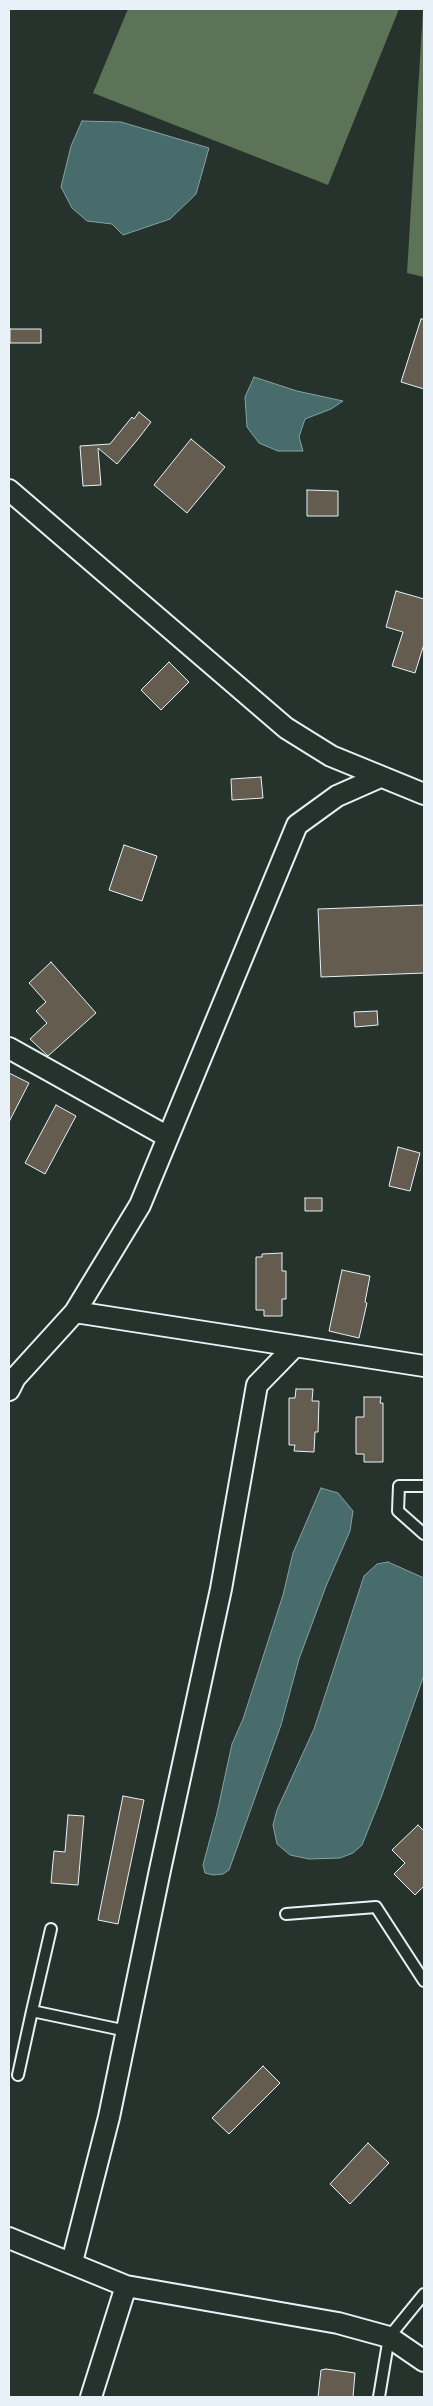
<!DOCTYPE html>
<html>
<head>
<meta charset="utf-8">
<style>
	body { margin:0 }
	#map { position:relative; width:433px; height:2406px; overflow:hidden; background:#26332d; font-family:Mali,sans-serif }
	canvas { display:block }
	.frame { position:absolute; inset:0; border:10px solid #e8f1f8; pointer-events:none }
</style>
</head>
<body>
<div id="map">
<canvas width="433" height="2406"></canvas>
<div class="frame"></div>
</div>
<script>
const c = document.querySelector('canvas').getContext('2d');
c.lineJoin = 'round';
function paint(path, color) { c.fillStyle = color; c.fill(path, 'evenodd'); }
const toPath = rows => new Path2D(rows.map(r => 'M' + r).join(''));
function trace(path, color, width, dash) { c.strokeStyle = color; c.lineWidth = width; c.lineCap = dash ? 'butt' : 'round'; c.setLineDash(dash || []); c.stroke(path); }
paint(toPath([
	[128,9,399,9,328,185,93,93],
	[423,9,424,9,424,277,407,273]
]), '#5d7357');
const water = toPath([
	[82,121,121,122,209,148,196,194,170,219,123,235,112,224,87,221,72,208,61,187,71,146,82,121],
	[254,377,297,391,343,401,331,409,305,419,299,437,303,451,278,451,259,443,247,427,245,397,254,377],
	[321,1488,338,1493,353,1511,350,1531,326,1586,299,1659,281,1725,229,1870,223,1874,213,1875,205,1873,203,1865,217,1813,232,1744,243,1719,283,1595,293,1553,321,1488],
	[388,1562,424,1578,424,1675,382,1795,362,1845,353,1853,340,1858,309,1859,290,1855,277,1844,273,1825,277,1810,314,1729,364,1576,377,1564,388,1562]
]);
paint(water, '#476c6b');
trace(water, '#87a1a3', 1);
const building = toPath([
	[421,319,424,319,424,389,401,382,421,319],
	[10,329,41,329,41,343,10,343,10,329],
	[139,412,151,422,138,439,117,464,98,448,101,485,83,486,80,446,110,444,132,417,134,419,139,412],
	[191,439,225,467,187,513,154,485,191,439],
	[307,490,338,491,338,516,307,516,307,490],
	[396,591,424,599,424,644,415,673,392,666,403,632,386,627,396,591],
	[169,662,189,682,161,710,141,690,169,662],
	[261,777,263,798,232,800,231,779,261,777],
	[124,845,157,856,142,901,109,890,124,845],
	[424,905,424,973,321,977,318,909,424,905],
	[51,962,96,1013,48,1056,30,1039,47,1023,36,1011,46,1002,29,983,51,962],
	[377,1011,378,1025,355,1027,354,1012,377,1011],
	[9,1073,29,1083,9,1122,9,1073],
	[56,1105,76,1116,45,1174,25,1163,56,1105],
	[398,1147,420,1153,410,1191,389,1186,398,1147],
	[305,1198,322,1198,322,1211,305,1211,305,1198],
	[282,1253,282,1271,286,1271,286,1299,282,1299,282,1316,264,1316,264,1310,256,1310,256,1257,262,1257,262,1254,282,1253],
	[342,1270,370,1276,365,1302,367,1303,359,1338,329,1331,342,1270],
	[296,1389,313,1389,312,1401,319,1401,318,1432,315,1432,314,1452,294,1451,295,1445,289,1445,289,1398,295,1398,296,1389],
	[364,1397,381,1397,380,1403,383,1403,383,1462,364,1462,364,1454,356,1454,356,1417,364,1417,364,1397],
	[123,1796,144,1800,118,1924,98,1920,123,1796],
	[68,1815,84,1816,78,1885,51,1883,54,1851,65,1852,68,1815],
	[418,1825,424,1831,424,1886,415,1895,394,1874,405,1863,392,1850,418,1825],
	[263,2066,280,2083,229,2134,212,2118,263,2066],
	[368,2143,389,2163,350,2204,330,2184,368,2143],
	[326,2369,355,2373,353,2397,318,2397,321,2370,326,2369]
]);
paint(building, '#645c4e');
trace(building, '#e8f1f8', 1);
const service = toPath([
	[424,1486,399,1486,398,1511,424,1534],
	[286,1914,376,1907,424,1981],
	[32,2011,51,1929],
	[18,2075,32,2011,127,2031],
	[379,2397,389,2337,424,2294]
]);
const minor = toPath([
	[9,490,286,728,331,756,424,794],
	[9,1048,168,1137],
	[295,1346,424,1366],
	[9,1390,15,1378,75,1312,140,1205,297,825,337,796,380,777],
	[9,2238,126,2286,338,2323,389,2337,424,2361],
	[72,2262,109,2117,160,1870,221,1589,257,1385,295,1346,75,1312],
	[91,2397,126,2286]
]);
trace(service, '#e8f1f8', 14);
trace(minor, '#e8f1f8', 24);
trace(service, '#26332d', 10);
trace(minor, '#26332d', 20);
</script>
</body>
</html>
